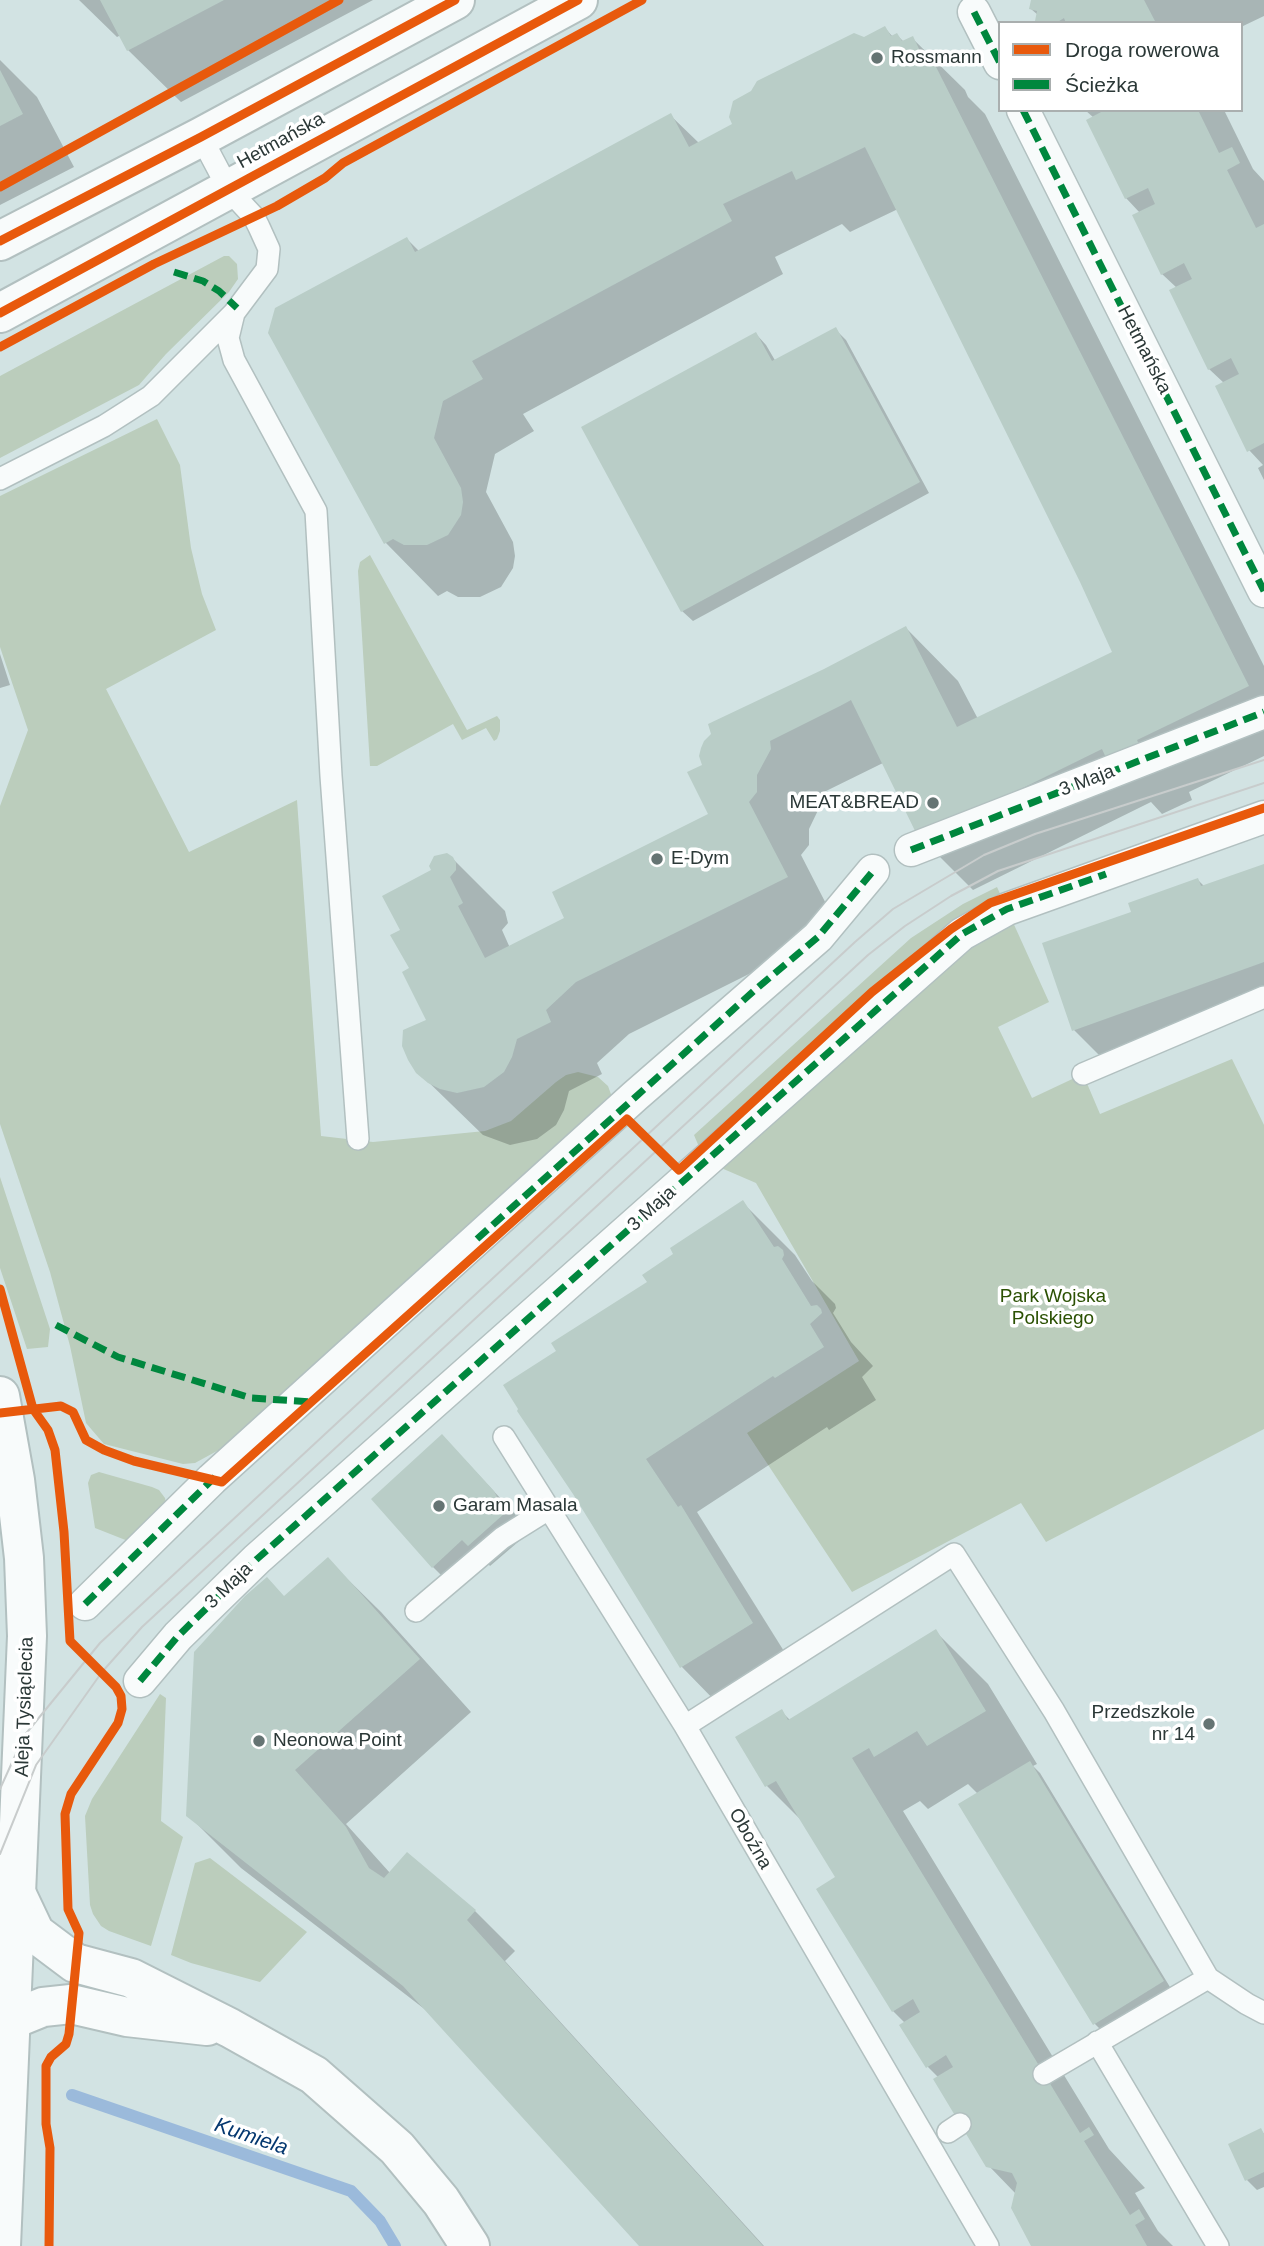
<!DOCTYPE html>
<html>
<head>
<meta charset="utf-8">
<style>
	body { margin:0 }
	#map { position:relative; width:1264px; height:2246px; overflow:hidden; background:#d2e3e3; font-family:Helvetica,sans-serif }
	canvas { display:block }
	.legend { position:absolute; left:998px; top:21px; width:245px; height:91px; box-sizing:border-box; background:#fff; border:2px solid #aaafaf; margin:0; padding:9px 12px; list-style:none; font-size:21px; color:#2b3837 }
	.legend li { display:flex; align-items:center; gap:14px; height:35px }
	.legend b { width:35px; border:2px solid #aaafaf }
</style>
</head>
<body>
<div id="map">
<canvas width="1264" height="2246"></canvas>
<ul class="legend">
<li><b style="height:9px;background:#e8590c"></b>Droga rowerowa</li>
<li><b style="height:9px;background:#00873e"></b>Ścieżka</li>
</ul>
</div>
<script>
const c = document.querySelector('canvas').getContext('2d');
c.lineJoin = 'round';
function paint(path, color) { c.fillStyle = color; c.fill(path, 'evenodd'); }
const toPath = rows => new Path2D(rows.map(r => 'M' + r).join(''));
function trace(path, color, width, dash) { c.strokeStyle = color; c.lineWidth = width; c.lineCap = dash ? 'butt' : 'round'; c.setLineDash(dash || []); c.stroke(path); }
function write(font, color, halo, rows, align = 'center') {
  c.font = font + ' Helvetica,sans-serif'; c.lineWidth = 7; c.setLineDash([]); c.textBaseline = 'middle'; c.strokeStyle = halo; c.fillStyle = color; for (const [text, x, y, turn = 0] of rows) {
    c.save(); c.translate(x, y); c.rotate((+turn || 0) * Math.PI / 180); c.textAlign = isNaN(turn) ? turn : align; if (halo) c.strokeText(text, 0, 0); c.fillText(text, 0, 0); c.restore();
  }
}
paint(toPath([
	[224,256,229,256,237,264,238,279,229,292,166,354,139,385,0,458,0,376],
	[157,419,180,465,191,548,202,594,216,630,106,689,189,852,297,800,321,1136,373,1142,485,1131,511,1121,556,1082,566,1075,578,1072,598,1077,608,1086,613,1100,228,1445,195,1463,183,1464,104,1444,86,1423,70,1346,50,1272,0,1124,0,806,28,730,0,647,0,496],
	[370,555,467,730,497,716,500,720,500,731,497,739,494,741,486,728,462,740,453,724,377,766,370,766,358,571,360,562],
	[997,887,1049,1002,998,1027,1032,1098,1083,1074,1100,1114,1232,1059,1264,1125,1264,1429,1046,1542,1021,1503,852,1592,747,1433,859,1361,756,1183,705,1161,694,1135,911,938,963,904],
	[0,1177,50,1329,48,1347,27,1349,0,1268],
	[99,1472,152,1487,159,1490,165,1498,166,1503,128,1541,95,1528,88,1483,91,1475],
	[160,1694,166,1698,161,1821,183,1837,151,1946,109,1931,101,1926,93,1914,90,1905,85,1816,92,1799],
	[210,1858,307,1932,260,1982,191,1963,171,1955,195,1863]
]), '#bbcdbc');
paint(toPath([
	[79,0,373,0,181,102,128,50,121,35,117,37],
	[1033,0,1264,0,1264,16,1241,27,1241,23,1039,23,1038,15,1031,9],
	[885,28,893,37,897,35,904,42,912,38,965,90,968,97,985,114,1264,666,1264,756,1189,792,1192,800,1162,814,1151,802,973,890,921,838,883,763,822,793,822,802,809,829,809,845,801,855,839,929,629,1034,597,1063,602,1074,569,1091,564,1110,556,1125,537,1139,510,1145,483,1135,418,1072,428,1020,411,969,403,931,452,858,505,911,508,923,502,930,510,948,566,919,710,815,704,766,825,671,906,628,958,681,978,719,1114,653,1082,582,898,209,850,232,842,224,775,257,783,274,523,414,534,431,495,454,486,492,513,542,515,556,513,568,501,587,480,597,458,597,447,591,438,596,386,543,270,333,407,239,419,251,670,115,699,143,734,124,864,38],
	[0,60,37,97,74,167,0,205],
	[1085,110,1224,110,1253,169,1264,181,1264,480,1258,468,1263,465,1249,450,1224,383,1209,369,1177,288,1162,274,1140,213,1126,198,1094,118],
	[836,330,846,340,929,493,693,621,682,611,756,334,766,345,776,362],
	[0,654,10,685,0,688],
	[1264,866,1264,1004,1105,1061,1074,1030,1133,913,1198,880,1205,887],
	[743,1203,795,1255,812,1281,835,1304,836,1308,833,1313,851,1342,873,1366,862,1377,876,1400,829,1430,827,1427,697,1512,792,1664,721,1707,682,1667,609,1550,558,1351,649,1282,675,1255],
	[463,1458,515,1514,525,1536,490,1566,485,1560,454,1588,433,1567],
	[328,1560,381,1612,471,1712,346,1824,390,1873,475,1911,515,1951,505,1961,764,2246,640,2246,431,2014,241,1868,188,1815,285,1598],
	[935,1631,988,1684,1037,1764,1033,1766,1040,1773,1173,1992,1105,2034,1095,2024,978,1794,968,1784,928,1809,920,1801,903,1811,1109,2149,1145,2188,1135,2193,1158,2231,1173,2246,1033,2246,1016,2194,988,2165,939,2078,928,2067,905,2023,893,2011,837,1878,804,1823,767,1786,781,1711,790,1720],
	[1261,2130,1264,2134,1264,2187,1257,2190,1247,2180]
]), '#0003');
trace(toPath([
	[72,2095,351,2191,380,2221,395,2246]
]), '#9bbadb', 12);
paint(toPath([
	[100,0,224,0,127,51],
	[1031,0,1144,0,1156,23,1066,23,1064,18,1056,23,1043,23,1035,21,1037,11,1029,9],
	[885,26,891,36,897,33,902,41,913,36,925,62,932,59,1249,686,1137,740,1140,747,1108,762,1102,749,919,839,851,700,840,706,770,741,771,749,757,775,757,792,749,802,788,877,576,982,546,1010,551,1022,517,1039,512,1057,504,1072,484,1087,457,1093,440,1089,428,1083,416,1073,408,1060,402,1046,403,1030,426,1020,402,972,409,968,390,935,400,930,382,896,431,870,429,866,434,856,447,853,453,857,456,863,456,870,450,877,463,903,458,906,485,958,564,918,552,892,708,814,687,772,702,765,699,756,701,748,704,741,711,734,708,724,824,669,906,626,957,727,1112,652,1080,582,865,147,796,180,792,171,723,204,732,221,472,361,483,379,443,401,434,438,461,488,463,502,461,515,448,535,427,545,404,545,393,539,384,544,268,333,275,308,407,237,415,252,671,113,689,147,732,124,729,117,733,101,751,91,757,81,854,33,864,37],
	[0,70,23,114,0,126],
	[1105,110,1198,110,1219,153,1232,147,1240,163,1227,170,1256,228,1264,224,1264,443,1247,452,1215,386,1239,374,1231,358,1208,370,1169,290,1192,279,1184,263,1161,275,1132,215,1155,204,1148,188,1125,199,1086,120],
	[836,327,920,482,681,612,581,427,756,332,772,361],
	[1264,864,1264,962,1072,1031,1042,943,1131,912,1128,903,1198,878,1201,886],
	[743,1200,774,1247,778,1246,783,1250,784,1255,782,1259,811,1306,817,1305,821,1309,822,1313,810,1324,824,1347,775,1378,773,1376,646,1459,678,1507,681,1505,753,1623,680,1668,573,1494,517,1411,518,1409,503,1385,556,1351,551,1343,647,1282,642,1275,673,1254,670,1248],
	[442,1434,494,1491,505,1513,468,1546,462,1540,432,1568,371,1499],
	[328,1557,420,1659,295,1770,346,1827,369,1868,384,1878,407,1852,476,1910,467,1920,763,2246,639,2246,403,1986,186,1816,194,1652,245,1596,267,1577,284,1596],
	[936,1629,986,1711,927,1746,917,1731,874,1757,869,1748,852,1758,1080,2133,1089,2127,1094,2135,1084,2141,1130,2215,1139,2209,1145,2219,1135,2225,1147,2246,1031,2246,1011,2208,1017,2183,1012,2173,986,2167,933,2079,953,2067,946,2055,926,2068,899,2025,920,2012,913,1999,892,2012,816,1889,835,1877,776,1781,765,1787,735,1737,782,1709,788,1720],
	[1030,1761,1164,1981,1093,2025,958,1804],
	[1261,2128,1264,2134,1264,2172,1245,2181,1228,2144]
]), '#b9cdc7');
const service = toPath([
	[234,313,228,338,234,360,316,511,331,776,358,1139],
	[0,479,104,426,151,396,234,313,267,269,269,249,259,227,254,217,229,190,201,137],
	[1083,1074,1264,997],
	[504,1437,685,1726,988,2246],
	[416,1611,502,1538,550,1508],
	[685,1726,954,1554,1054,1711,1208,1978,1247,2004,1264,2013],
	[1097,2042,1218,2246],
	[1044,2074,1208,1978],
	[948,2132,960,2124]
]);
const pedestrian = toPath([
	[974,12,1000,63],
	[1023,110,1264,591],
	[911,850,1264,712],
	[85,1604,212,1479,635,1096,818,937,873,871],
	[140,1681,178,1636,257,1559,962,934,1007,909,1264,817]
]);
const tertiary = toPath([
	[17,1895,35,1933,75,1963,131,1978,230,2028,314,2075,397,2148,441,2201,470,2246],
	[11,2020,43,2007,71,2004,127,2017,207,2026]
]);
const secondary = toPath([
	[0,241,201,137,455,0],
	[0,313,578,0],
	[0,1396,15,1480,24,1558,27,1636,1,2246]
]);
trace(service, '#b2c0c0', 24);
trace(pedestrian, '#b2c0c0', 35);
trace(tertiary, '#b2c0c0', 42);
trace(secondary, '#b2c0c0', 42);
trace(service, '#f8fbfb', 21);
trace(pedestrian, '#f8fbfb', 32);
trace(tertiary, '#f8fbfb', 38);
trace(secondary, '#f8fbfb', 38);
trace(toPath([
	[0,1789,24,1736,100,1643,855,942,893,909,984,855,1035,834,1264,760],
	[0,1854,36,1765,102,1672,142,1627,868,955,905,926,951,896,998,871,1264,783]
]), '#c8cccc', 2);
trace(toPath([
	[974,12,1000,63],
	[1023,110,1264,591],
	[174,272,203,281,219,291,237,308],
	[911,850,1264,712],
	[477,1239,756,989,818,937,873,871],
	[56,1325,118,1357,251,1398,313,1402],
	[85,1604,215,1477],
	[140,1681,178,1636,257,1559,962,934,1007,909,1106,874]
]), '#00873e', 7, [14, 7]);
trace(toPath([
	[0,187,339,0],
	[0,241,201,137,455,0],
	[0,313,578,0],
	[0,347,154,264,277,206,325,178,343,163,642,0],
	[0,1289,33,1409,48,1430,55,1450,64,1532,70,1641,116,1687,121,1696,122,1709,118,1723,71,1794,65,1814,68,1909,79,1933,69,2034,66,2044,51,2057,46,2066,46,2124,50,2148,49,2246],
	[0,1413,61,1406,73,1412,86,1440,104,1450,134,1461,222,1482,627,1119,679,1170,872,992,951,929,990,903,1264,808]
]), '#e8590c', 9);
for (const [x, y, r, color] of [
	[877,58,7,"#657473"],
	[933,803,7,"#657473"],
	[657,859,7,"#657473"],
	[439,1506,7,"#657473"],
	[1209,1724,7,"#657473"],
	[259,1741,7,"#657473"]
]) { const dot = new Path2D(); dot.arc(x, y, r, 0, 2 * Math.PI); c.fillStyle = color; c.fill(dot); trace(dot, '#fff', 2.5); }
write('19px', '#2b3837', '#fff', [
	["Rossmann",891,58],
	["MEAT&BREAD",919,803,"right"],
	["E-Dym",671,859],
	["Garam Masala",453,1506],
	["Przedszkole",1195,1713,"right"],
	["nr 14",1195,1735,"right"],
	["Neonowa Point",273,1741]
], 'left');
write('19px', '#2b3837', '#fff', [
	["Hetmańska",281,141,-29],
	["Hetmańska",1144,350,63],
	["3 Maja",1087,781,-21],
	["3 Maja",652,1209,-42],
	["3 Maja",229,1586,-44],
	["Aleja Tysiąclecia",25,1707,-88],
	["Oboźna",750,1839,60]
]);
write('19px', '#2b5103', '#fff', [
	["Park Wojska",1053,1297],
	["Polskiego",1053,1319]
]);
write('italic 21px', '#04376f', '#fff', [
	["Kumiela",251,2137,19]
]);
</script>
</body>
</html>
